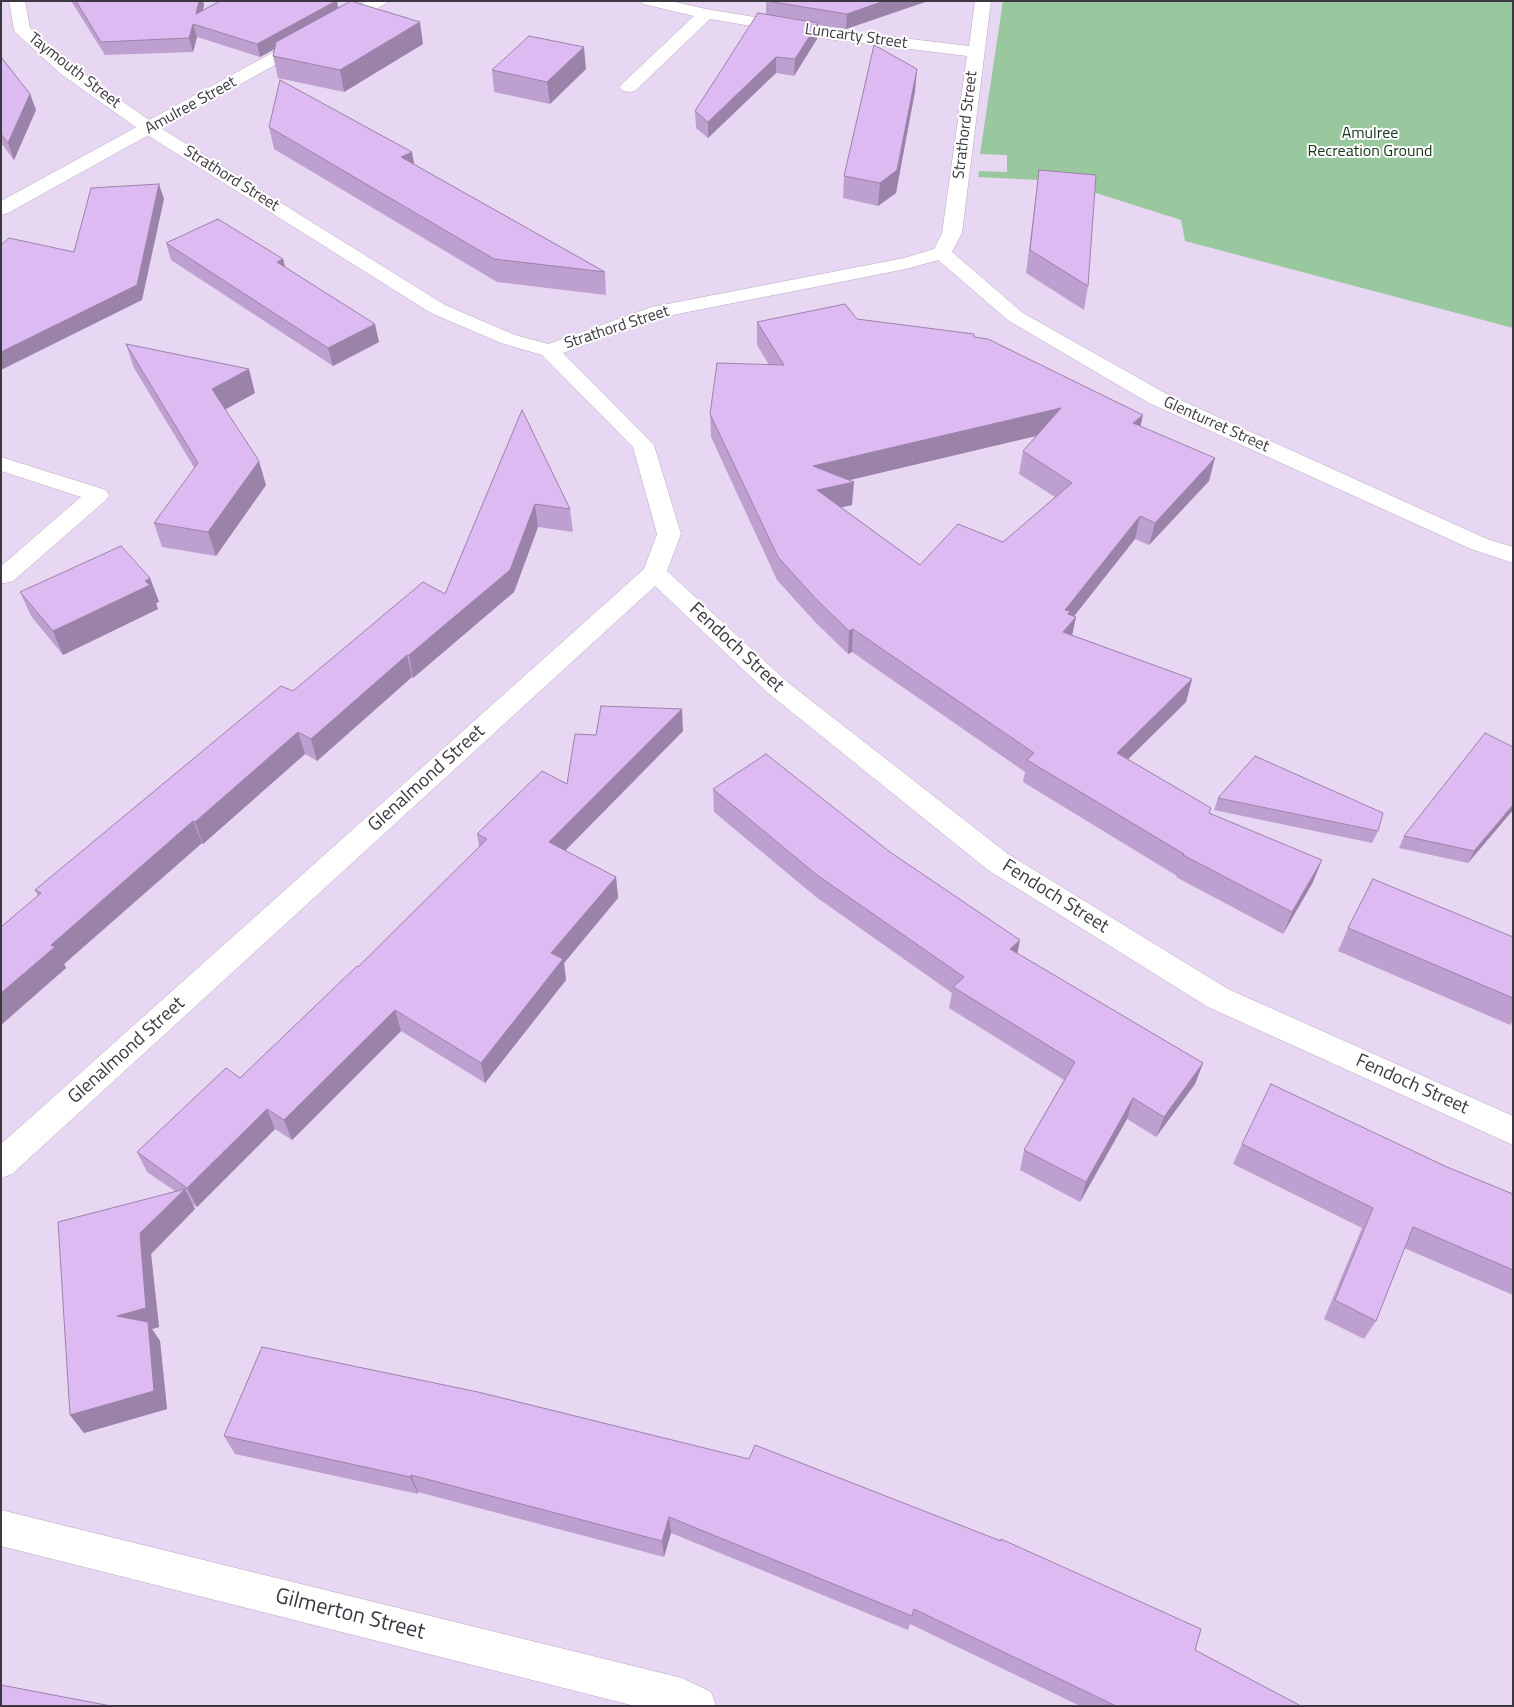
<!DOCTYPE html>
<html>
<head>
<meta charset="utf-8">
<style>
	body { margin:0 }
	#map { position:relative; width:1514px; height:1707px; overflow:hidden; background:#e8d7f3; font-family:"Titillium Web",sans-serif }
	canvas { display:block }
	.frame { position:absolute; inset:0; border:2px solid #3d3742; pointer-events:none }
</style>
</head>
<body>
<div id="map">
<canvas width="1514" height="1707"></canvas>
<div class="frame"></div>
</div>
<script>
const c = document.querySelector('canvas').getContext('2d');
c.lineJoin = 'round';
function paint(path, color) { c.fillStyle = color; c.fill(path, 'evenodd'); }
const toPath = rows => new Path2D(rows.map(r => 'M' + r).join(''));
function trace(path, color, width, dash) { c.strokeStyle = color; c.lineWidth = width; c.lineCap = dash ? 'butt' : 'round'; c.setLineDash(dash || []); c.stroke(path); }
function write(font, color, halo, rows, align = 'center') {
  c.font = font + ' "Titillium Web",sans-serif'; c.lineWidth = 4; c.setLineDash([]); c.textBaseline = 'middle'; c.strokeStyle = halo; c.fillStyle = color; for (const [text, x, y, turn = 0] of rows) {
    c.save(); c.translate(x, y); c.rotate((+turn || 0) * Math.PI / 180); c.textAlign = isNaN(turn) ? turn : align; if (halo) c.strokeText(text, 0, 0); c.fillText(text, 0, 0); c.restore();
  }
}
paint(toPath([
	[1003,1,1513,1,1513,328,1185,241,1181,220,1058,181,978,177,979,171,1007,172,1007,155,980,154]
]), '#9ac89e');
const street = toPath([
	[9,1,25,1,30,28,73,66,156,125,445,305,515,335,548,344,652,307,904,258,934,249,942,233,967,56,828,39,710,19,635,91,629,92,623,91,620,87,623,83,694,16,643,4,641,1,671,1,706,9,828,29,969,46,975,1,991,1,962,233,952,252,1023,313,1165,393,1487,539,1513,547,1513,563,1471,549,1149,403,1009,321,938,260,906,269,657,318,563,353,654,445,681,534,667,571,786,681,1008,854,1228,989,1513,1116,1513,1145,1208,1007,988,870,768,693,655,586,12,1174,1,1178,1,1144,644,569,657,534,633,447,542,355,501,343,431,313,144,133,61,74,16,33,14,30,9,1],
	[1,457,106,490,109,495,106,500,13,581,5,583,1,583,1,566,81,497,1,471,1,457],
	[1,1510,682,1678,711,1692,716,1706,635,1706,1,1546,1,1510]
]);
const secondary = toPath([
	[367,1,387,1,385,4,8,213,1,215,1,201,367,1]
]);
trace(street, '#b8a8c3', 1);
trace(secondary, '#b8a8c3', 1);
paint(street, '#fff');
paint(secondary, '#fff');
paint(toPath([
	[71,1,203,1,204,5,203,10,220,1,337,1,338,8,423,44,344,92,278,78,273,56,274,49,260,57,197,37,193,52,105,55],
	[928,1,846,29,818,25,817,39,794,76,776,73,708,138,696,128,695,111,766,14,766,2],
	[1,57,30,94,36,110,14,160,1,143],
	[586,69,550,104,494,92,492,70],
	[915,91,896,193,878,206,843,198,844,176],
	[269,127,414,164,605,272,606,295,497,282,274,149],
	[1039,170,1088,286,1084,310,1026,273],
	[166,243,283,259,285,267,379,342,333,366,171,260],
	[857,319,974,337,1141,426,1209,481,1149,545,1135,539,1074,616,1076,617,1072,635,1192,679,1186,702,1128,759,1313,882,1283,934,1176,877,1177,876,1023,782,1025,772,852,652,848,654,815,622,777,580,711,437,710,414,769,365,757,345,757,322],
	[1036,436,1023,451,1019,474,1055,497,1003,542,920,565,841,507,852,505,849,480],
	[126,344,255,393,225,409,266,485,216,556,162,547,154,523,195,469,134,368],
	[522,410,570,509,573,532,538,527,514,592,413,678,412,677,317,761,305,754,203,844,202,843,64,964,66,968,1,1025,1,927,38,896,35,890,293,691,445,594],
	[150,578,159,602,156,603,158,609,63,655,31,616,20,592],
	[683,731,565,851,616,877,618,898,564,963,566,980,485,1083,401,1031,292,1140,275,1129,197,1207,193,1204,195,1209,151,1254,159,1327,152,1329,160,1341,167,1409,84,1433,70,1415,175,1191,147,1172,137,1152,240,1078,358,967,479,847,477,834,567,784,596,735],
	[1513,747,1513,810,1468,863,1399,848,1404,836],
	[713,789,1017,954,1203,1063,1195,1084,1156,1137,1127,1119,1080,1202,1020,1170,1024,1150,1064,1080,949,1008,952,993,816,897,714,812],
	[1218,798,1378,831,1372,843,1214,810],
	[1348,928,1513,937,1513,1020,1510,1025,1338,951],
	[1242,1144,1447,1167,1513,1194,1513,1295,1404,1248,1376,1321,1364,1339,1324,1319,1362,1228,1233,1164],
	[262,1347,1195,1650,1301,1706,1080,1706,910,1624,908,1630,671,1533,664,1557,418,1492,418,1494,235,1454,224,1436]
]), '#bea0d0');
paint(toPath([
	[199,1,203,1,204,5,199,26,196,14],
	[336,1,337,1,339,14,260,57,257,44],
	[884,1,928,1,846,29,847,14],
	[420,22,423,44,344,92,340,70],
	[818,23,817,39,794,76,795,59],
	[193,24,197,37,193,52,189,38],
	[584,47,586,69,550,104,547,82],
	[776,57,776,73,708,138,708,122],
	[917,69,915,91,896,193,878,206,880,183],
	[30,94,36,110,14,160,8,143],
	[412,152,416,175,401,157],
	[159,184,164,199,142,300,1,370,1,352],
	[283,259,287,277,277,262],
	[375,324,379,342,333,366,328,348],
	[249,369,255,393,219,413,212,389],
	[1061,408,1057,431,812,489,813,466],
	[1143,415,1138,438,1133,423],
	[1215,458,1209,481,1149,545,1155,523],
	[259,461,266,485,216,556,208,532],
	[854,482,852,505,816,513,817,490],
	[535,504,538,527,514,592,413,678,409,655],
	[1140,516,1135,539,1067,625,1076,617,1071,640,1059,655,1065,610],
	[150,578,159,602,156,603,158,609,63,655,53,631],
	[853,629,852,652,848,654,849,631],
	[407,655,412,677,317,761,311,739],
	[1192,679,1186,702,1111,776,1117,753],
	[682,709,683,731,552,864,549,842],
	[298,732,305,754,203,844,195,822],
	[1513,805,1513,810,1468,863,1474,851],
	[193,821,202,843,64,964,66,968,1,1025,1,993,51,945],
	[1322,860,1313,882,1283,934,1292,912],
	[616,877,618,898,564,963,566,980,485,1083,481,1063,551,953],
	[1020,940,1016,961,1010,949],
	[395,1010,401,1031,292,1140,284,1120],
	[1203,1063,1195,1084,1156,1137,1164,1117],
	[1133,1098,1127,1119,1080,1202,1086,1182],
	[267,1109,275,1129,197,1207,187,1188],
	[185,1189,195,1209,151,1254,159,1327,152,1329,160,1341,167,1409,84,1433,70,1415,117,1316,140,1233],
	[411,1475,418,1492,418,1494,410,1477],
	[669,1517,671,1533,664,1557,662,1541]
]), '#9b82a9');
const building = toPath([
	[76,1,199,1,196,14,220,1,336,1,257,44,193,24,189,38,101,42,76,1],
	[351,1,420,22,340,70,273,56,276,42,351,1],
	[767,1,884,1,847,14,767,1],
	[758,13,818,23,795,59,776,57,708,122,695,111,758,13],
	[529,36,584,47,547,82,492,70,529,36],
	[874,45,917,69,897,170,880,183,844,176,874,45],
	[1,57,30,94,8,143,1,134,1,57],
	[280,80,412,152,401,157,605,272,494,259,269,127,280,80],
	[1039,170,1096,175,1088,286,1030,250,1039,170],
	[159,184,137,285,1,352,1,245,9,238,74,252,91,188,159,184],
	[218,219,283,259,277,262,375,324,328,348,166,243,218,219],
	[845,304,857,319,974,334,974,337,988,339,1143,415,1133,423,1215,458,1155,523,1140,516,1065,610,1070,611,1068,614,1076,617,1063,632,1192,679,1117,753,1211,808,1209,813,1322,860,1292,912,1183,855,1184,854,1027,760,1034,753,853,629,849,631,816,599,778,557,710,414,717,363,784,365,757,322,845,304],
	[1061,408,1023,451,1072,483,1003,542,958,524,920,565,817,490,854,482,813,466,1061,408],
	[126,344,249,369,212,389,259,461,208,532,154,523,198,463,126,344],
	[522,410,570,509,535,504,510,570,409,655,407,655,311,739,298,732,195,822,193,821,51,945,55,947,1,993,1,927,41,893,35,890,281,686,293,691,423,582,445,594,522,410],
	[121,546,150,578,145,581,150,585,53,631,20,592,121,546],
	[601,706,682,709,549,842,616,877,551,953,563,959,481,1063,395,1010,284,1120,267,1109,187,1188,137,1152,226,1068,240,1078,357,966,358,967,487,839,477,834,542,771,567,784,575,734,596,735,601,706],
	[1485,733,1513,747,1513,805,1474,851,1404,836,1485,733],
	[766,754,890,852,1020,940,1010,949,1203,1063,1164,1117,1133,1098,1086,1182,1024,1150,1075,1062,953,987,964,977,817,875,713,789,766,754],
	[1255,756,1383,813,1378,831,1218,798,1255,756],
	[1373,879,1513,937,1513,998,1348,928,1373,879],
	[1271,1084,1447,1167,1513,1194,1513,1270,1413,1227,1376,1321,1335,1300,1373,1208,1242,1144,1271,1084],
	[185,1189,140,1233,146,1308,117,1316,148,1322,154,1391,70,1415,58,1222,185,1189],
	[262,1347,478,1392,749,1459,755,1445,1001,1541,1001,1539,1201,1629,1195,1650,1301,1706,1116,1706,914,1609,912,1616,669,1517,662,1541,411,1475,410,1477,224,1436,262,1347],
	[1,1685,111,1706,1,1706,1,1685]
]);
paint(building, '#ddbaf2');
trace(building, '#9b82a9', 1);
write('16px', '#3d3742', '#fff', [
	["Luncarty Street",856,37,8],
	["Taymouth Street",74,71,38],
	["Amulree Street",191,106,-29],
	["Strathord Street",966,125,-83],
	["Strathord Street",231,179,32],
	["Strathord Street",617,328,-18],
	["Glenturret Street",1216,425,24]
]);
write('16px', '#113618', '#fff', [
	["Amulree",1370,134],
	["Recreation Ground",1370,152]
]);
write('19px', '#3d3742', '#fff', [
	["Fendoch Street",736,648,43],
	["Glenalmond Street",427,779,-42],
	["Fendoch Street",1055,897,32],
	["Glenalmond Street",127,1051,-42],
	["Fendoch Street",1412,1085,24]
]);
write('22px', '#3d3742', '#fff', [
	["Gilmerton Street",350,1615,14]
]);
</script>
</body>
</html>
